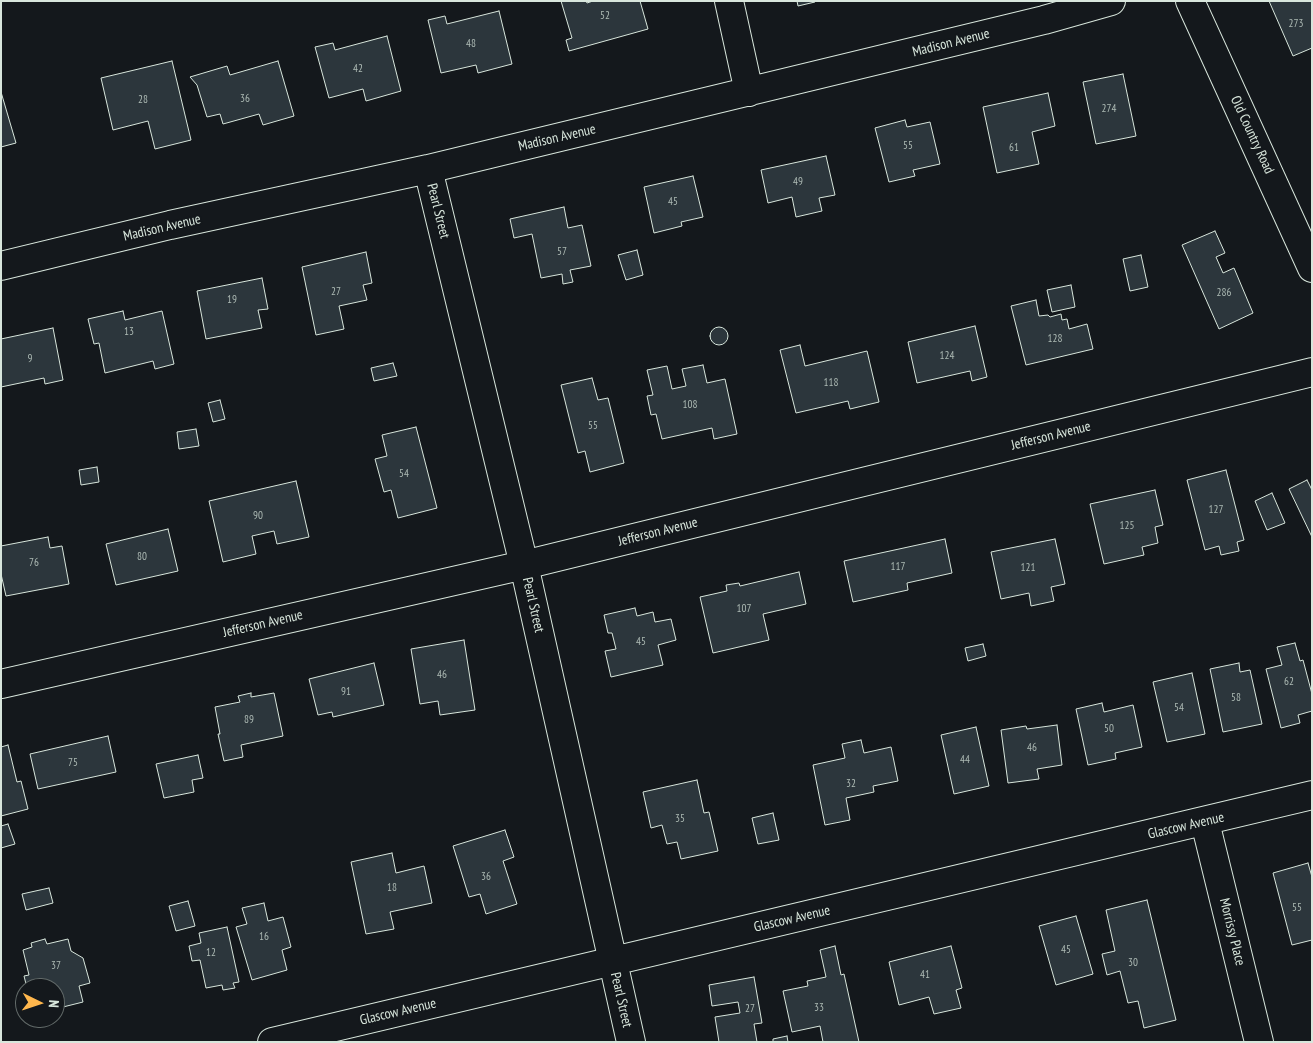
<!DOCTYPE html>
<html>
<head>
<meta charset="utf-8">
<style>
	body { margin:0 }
	#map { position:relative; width:1313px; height:1043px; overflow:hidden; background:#14181c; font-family:"PT Sans Narrow",sans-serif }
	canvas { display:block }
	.frame { position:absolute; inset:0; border:2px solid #d8e6dc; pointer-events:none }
	.north { position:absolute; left:15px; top:978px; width:50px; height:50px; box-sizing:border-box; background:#14181c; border:1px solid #626a69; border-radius:50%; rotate:94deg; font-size:14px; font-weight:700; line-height:20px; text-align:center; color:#d8e6dc }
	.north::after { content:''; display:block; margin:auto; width:18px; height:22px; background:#ffb74d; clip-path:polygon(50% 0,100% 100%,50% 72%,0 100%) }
</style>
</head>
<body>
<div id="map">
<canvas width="1313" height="1043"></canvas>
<div class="frame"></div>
<div class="north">N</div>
</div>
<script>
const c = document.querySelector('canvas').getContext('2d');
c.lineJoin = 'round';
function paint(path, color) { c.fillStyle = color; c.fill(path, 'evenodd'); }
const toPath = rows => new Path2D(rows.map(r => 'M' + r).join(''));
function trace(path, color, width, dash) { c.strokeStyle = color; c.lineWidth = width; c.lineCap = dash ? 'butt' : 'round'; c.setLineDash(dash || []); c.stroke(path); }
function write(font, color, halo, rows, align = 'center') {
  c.font = font + ' "PT Sans Narrow",sans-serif'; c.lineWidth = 4; c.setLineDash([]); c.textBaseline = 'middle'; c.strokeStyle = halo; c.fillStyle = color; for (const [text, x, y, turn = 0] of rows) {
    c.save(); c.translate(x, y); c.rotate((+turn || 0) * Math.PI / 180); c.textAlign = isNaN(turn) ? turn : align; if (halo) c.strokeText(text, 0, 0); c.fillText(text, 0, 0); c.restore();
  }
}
const building = toPath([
	[561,1,586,1,587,3,593,1,640,1,648,29,569,51,566,40,572,38,561,1],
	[797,1,815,1,815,2,798,6,797,1],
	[1269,1,1312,1,1312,48,1293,56,1269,1],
	[499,11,512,64,478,73,476,65,441,73,428,20,445,16,447,24,499,11],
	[387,36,401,91,366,101,363,89,329,98,315,47,333,43,335,50,387,36],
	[172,61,191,140,155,149,148,121,113,130,101,78,172,61],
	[278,61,294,116,263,125,259,114,223,124,220,114,207,117,197,85,190,77,227,66,230,75,278,61],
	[1123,74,1136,136,1096,144,1083,82,1123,74],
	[1,92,16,143,1,147,1,92],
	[1048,93,1055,126,1032,132,1039,164,997,173,983,107,1048,93],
	[905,120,907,127,930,122,940,164,913,170,915,176,889,182,875,128,905,120],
	[826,156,835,195,819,198,822,211,796,217,792,197,768,203,761,170,826,156],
	[693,176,703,217,681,222,682,226,654,233,644,187,693,176],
	[564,207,568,228,582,225,591,266,570,270,573,282,563,284,562,274,541,278,532,234,514,238,510,219,564,207],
	[1215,231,1225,253,1216,257,1223,273,1234,268,1253,313,1219,329,1182,245,1215,231],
	[637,250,643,275,626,280,618,255,637,250],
	[366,252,372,283,363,285,367,300,339,306,344,329,316,335,302,267,366,252],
	[1141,255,1148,287,1130,291,1123,259,1141,255],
	[262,278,268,309,258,310,262,328,206,339,197,291,262,278],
	[1071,285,1075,307,1052,312,1047,290,1071,285],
	[1036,300,1039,316,1048,315,1050,317,1061,314,1062,320,1067,319,1069,329,1087,324,1093,349,1026,365,1011,306,1036,300],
	[123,311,125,320,162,311,174,364,155,369,153,361,105,373,99,343,94,344,88,319,123,311],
	[975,326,987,377,972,381,970,371,917,383,908,342,975,326],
	'710 336a9 9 0 1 1 18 0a9 9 0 1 1-18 0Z',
	[53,328,63,380,45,384,44,378,1,387,1,339,53,328],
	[800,345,805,366,867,351,879,402,850,409,848,401,796,413,780,350,800,345],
	[393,363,397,376,374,381,371,368,393,363],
	[703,365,707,383,725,379,737,434,714,439,712,428,662,439,656,414,651,415,647,396,653,395,647,370,667,366,672,389,686,386,682,369,703,365],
	[592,378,598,400,608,398,624,463,590,472,585,451,578,453,561,385,592,378],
	[220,400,225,419,213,422,208,403,220,400],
	[416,427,437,508,398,518,391,490,384,492,375,459,387,456,382,435,416,427],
	[196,429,199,446,179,449,177,432,196,429],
	[97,467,99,482,81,485,79,470,97,467],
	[1226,470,1244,540,1237,542,1239,551,1221,555,1219,546,1205,550,1187,480,1226,470],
	[1307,480,1312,490,1312,537,1289,489,1307,480],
	[296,481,309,537,277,544,274,531,252,536,256,554,223,562,209,501,296,481],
	[1155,490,1163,525,1155,527,1158,543,1142,547,1144,555,1104,564,1090,504,1155,490],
	[1272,493,1285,523,1267,530,1255,501,1272,493],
	[168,529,178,571,116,585,106,544,168,529],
	[48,537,50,548,62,546,69,584,6,596,1,574,1,546,48,537],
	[945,539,952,573,907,583,908,590,853,602,844,561,945,539],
	[1055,539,1065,584,1051,587,1054,601,1031,606,1029,593,1001,599,991,552,1055,539],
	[799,572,806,604,763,614,769,640,713,653,700,597,727,591,726,585,739,583,740,586,799,572],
	[635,608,637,616,653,612,655,622,671,619,676,640,658,645,663,665,611,677,605,651,616,649,612,633,608,633,604,615,635,608],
	[464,640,475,710,440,715,438,701,420,704,411,649,464,640],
	[1295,643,1300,661,1303,660,1312,694,1312,711,1298,715,1300,723,1281,728,1266,669,1282,665,1277,647,1295,643],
	[983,644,986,656,968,661,965,648,983,644],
	[374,663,384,705,333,717,332,712,318,715,309,679,374,663],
	[1239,663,1240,672,1250,670,1262,724,1223,732,1210,669,1239,663],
	[1192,673,1205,734,1167,742,1153,682,1192,673],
	[251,693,251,697,274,693,283,736,241,745,243,757,224,761,218,734,220,734,215,707,240,702,238,696,251,693],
	[1102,703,1104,712,1133,705,1142,747,1115,753,1116,759,1088,765,1076,709,1102,703],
	[1057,725,1062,765,1037,769,1039,779,1008,783,1001,730,1026,726,1027,729,1057,725],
	[976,727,989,786,954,794,941,735,976,727],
	[108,736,116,772,38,789,30,754,108,736],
	[861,740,864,753,891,747,898,781,873,786,874,792,846,798,850,820,825,825,813,765,845,758,842,744,861,740],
	[8,745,17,782,21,781,28,809,1,816,1,747,8,745],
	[198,755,203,778,192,780,194,792,164,798,156,764,198,755],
	[697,780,704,813,709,812,718,851,681,859,677,842,667,844,662,825,651,828,643,792,697,780],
	[773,813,779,840,758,844,752,818,773,813],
	[8,824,15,844,1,848,1,826,8,824],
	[505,830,514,857,503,861,517,904,486,914,480,894,469,897,453,846,505,830],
	[392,853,396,873,424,866,432,903,390,912,394,929,366,934,351,862,392,853],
	[1308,863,1312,877,1312,940,1292,945,1273,873,1308,863],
	[49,888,53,903,26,910,22,894,49,888],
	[1147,900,1176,1020,1144,1028,1138,1001,1128,1003,1120,971,1107,975,1102,954,1115,951,1106,910,1147,900],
	[188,901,195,926,176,931,169,906,188,901],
	[264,903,268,921,283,917,291,947,282,950,287,970,252,980,236,927,247,924,242,908,264,903],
	[1076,916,1093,974,1056,985,1039,926,1076,916],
	[227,927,239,982,233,983,235,988,223,990,222,985,206,988,200,960,192,961,189,946,201,943,199,933,227,927],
	[45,939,47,944,68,939,71,951,83,958,90,983,79,986,83,1002,55,1009,55,988,27,988,24,976,29,975,23,950,32,947,31,943,45,939],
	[835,946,841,975,844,974,859,1042,823,1042,820,1026,792,1032,783,991,808,986,807,981,826,977,820,950,835,946],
	[951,946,962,988,956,990,961,1008,934,1014,929,997,899,1005,889,962,951,946],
	[754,977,762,1023,754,1024,757,1042,719,1042,715,1017,740,1013,738,1002,712,1006,709,985,754,977],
	[787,1036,788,1042,773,1042,773,1039,787,1036]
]);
paint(building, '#2c363c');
trace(building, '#d8e6dc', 1);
const minor = toPath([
	[729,1,749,92],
	[1190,1,1312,268],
	[428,169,524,565,631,1042],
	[1,266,170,225,428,169,1044,20,1111,1],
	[1,684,524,565,1312,372],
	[1205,822,1259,1042],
	[272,1042,1312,795]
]);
trace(minor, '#d8e6dc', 30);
trace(minor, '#14181c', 28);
write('11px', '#adbab4', null, [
	["52",605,16],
	["273",1296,24],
	["48",471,44],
	["42",358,69],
	["36",245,99],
	["28",143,100],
	["274",1109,109],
	["55",908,146],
	["61",1014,148],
	["49",798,182],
	["45",673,202],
	["57",562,252],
	["27",336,292],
	["286",1224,293],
	["19",232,300],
	["13",129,332],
	["128",1055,339],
	["124",947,356],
	["9",30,359],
	["118",831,383],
	["108",690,405],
	["55",593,426],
	["54",404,474],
	["127",1216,510],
	["90",258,516],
	["125",1127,526],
	["80",142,557],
	["76",34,563],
	["117",898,567],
	["121",1028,568],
	["107",744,609],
	["45",641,642],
	["46",442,675],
	["62",1289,682],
	["91",346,692],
	["58",1236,698],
	["54",1179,708],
	["89",249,720],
	["50",1109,729],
	["46",1032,748],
	["44",965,760],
	["75",73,763],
	["32",851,784],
	["35",680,819],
	["36",486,877],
	["18",392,888],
	["55",1297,908],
	["16",264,937],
	["45",1066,950],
	["12",211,953],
	["30",1133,963],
	["37",56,966],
	["41",925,975],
	["33",819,1008],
	["27",750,1009]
]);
write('14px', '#d8e6dc', '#14181c', [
	["Madison Avenue",951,43,-14],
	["Old Country Road",1252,135,65],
	["Madison Avenue",557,138,-13],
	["Pearl Street",438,211,76],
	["Madison Avenue",162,228,-13],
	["Jefferson Avenue",1051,436,-14],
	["Jefferson Avenue",658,532,-14],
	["Pearl Street",533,605,77],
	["Jefferson Avenue",263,624,-13],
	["Glascow Avenue",1186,826,-13],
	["Glascow Avenue",792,919,-13],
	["Morrissy Place",1232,932,76],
	["Pearl Street",621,1000,77],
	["Glascow Avenue",398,1012,-13]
]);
</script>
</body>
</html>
